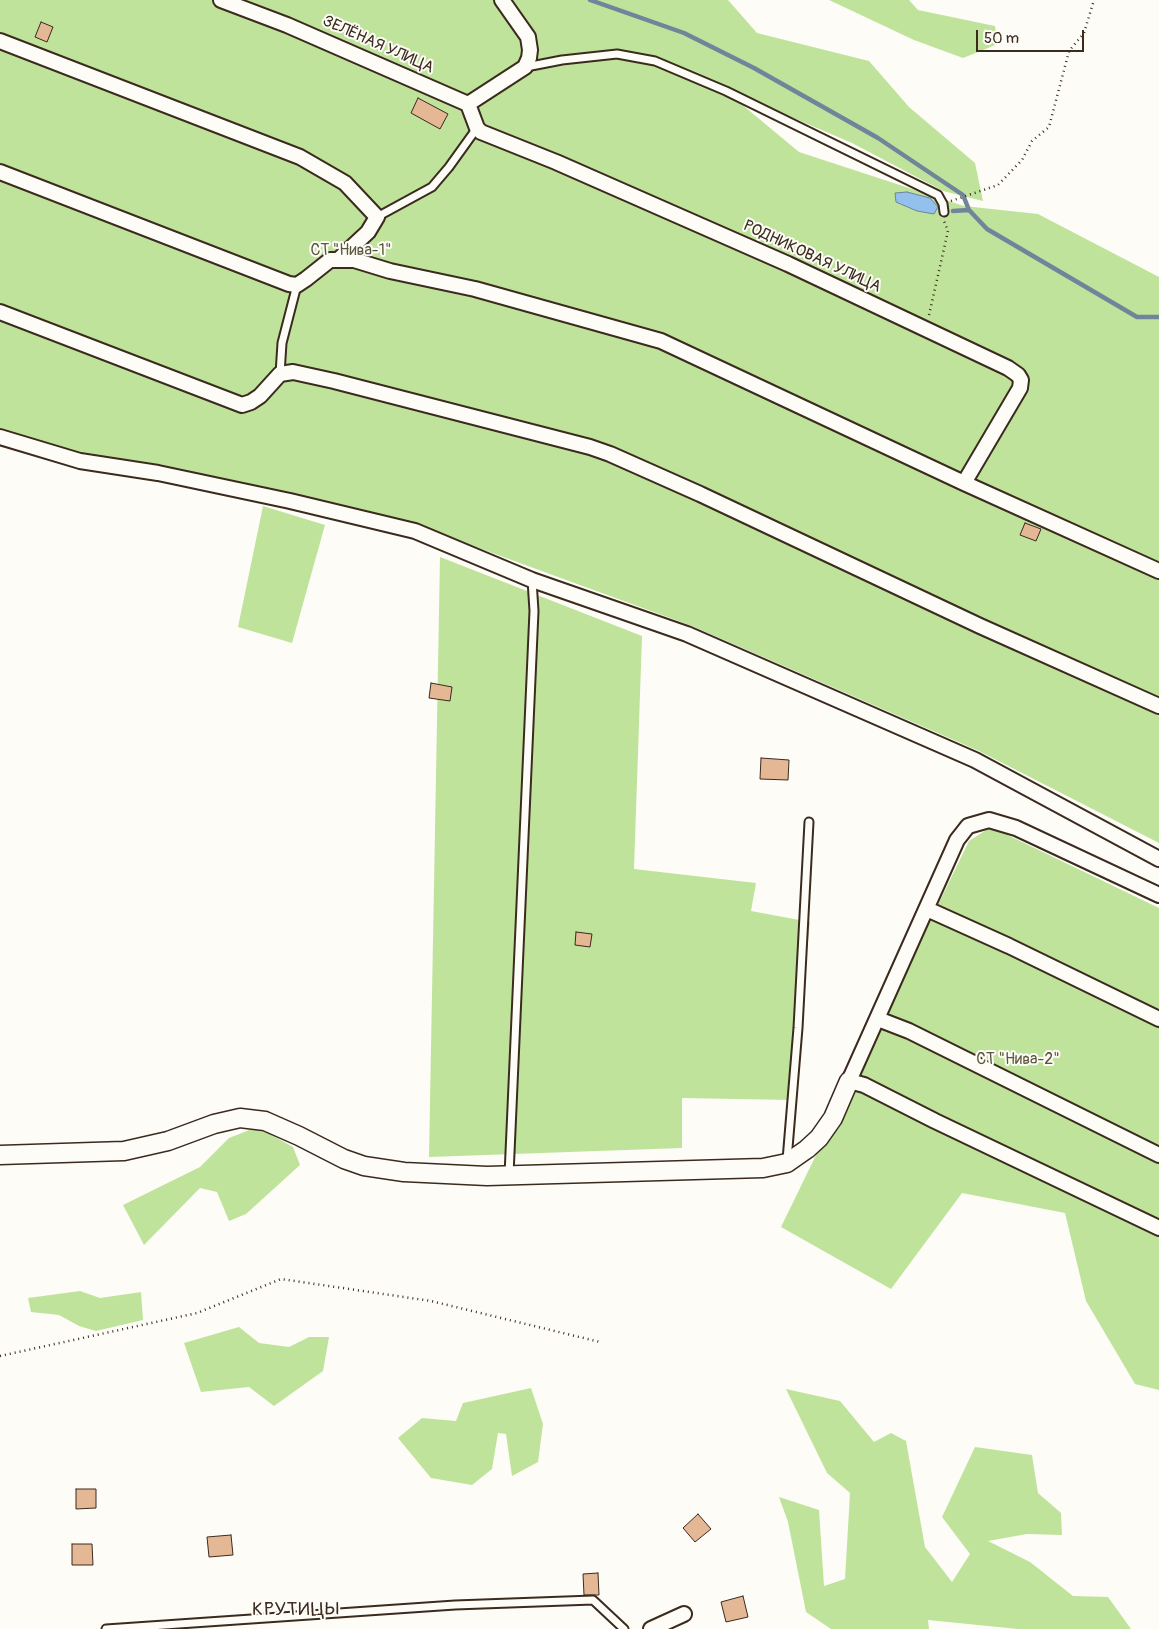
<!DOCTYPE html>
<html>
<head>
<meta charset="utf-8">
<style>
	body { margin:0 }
	#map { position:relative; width:1159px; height:1629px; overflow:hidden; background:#fdfcf7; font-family:Pangolin,sans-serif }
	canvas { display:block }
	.scale { position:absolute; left:976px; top:30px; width:108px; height:22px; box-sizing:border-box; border:2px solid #3b2a1e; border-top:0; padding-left:6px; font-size:15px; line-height:18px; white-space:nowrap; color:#3b2a1e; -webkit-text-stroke:4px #fdfcf7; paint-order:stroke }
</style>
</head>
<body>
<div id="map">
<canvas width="1159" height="1629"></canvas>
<div class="scale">50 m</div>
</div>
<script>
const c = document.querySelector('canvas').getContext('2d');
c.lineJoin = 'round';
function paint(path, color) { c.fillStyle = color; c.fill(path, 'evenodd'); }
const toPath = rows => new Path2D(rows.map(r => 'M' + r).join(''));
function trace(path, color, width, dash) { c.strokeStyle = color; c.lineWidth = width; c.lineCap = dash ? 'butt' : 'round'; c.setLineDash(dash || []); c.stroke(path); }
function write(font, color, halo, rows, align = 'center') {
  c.font = font + ' Pangolin,sans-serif'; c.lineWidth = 4; c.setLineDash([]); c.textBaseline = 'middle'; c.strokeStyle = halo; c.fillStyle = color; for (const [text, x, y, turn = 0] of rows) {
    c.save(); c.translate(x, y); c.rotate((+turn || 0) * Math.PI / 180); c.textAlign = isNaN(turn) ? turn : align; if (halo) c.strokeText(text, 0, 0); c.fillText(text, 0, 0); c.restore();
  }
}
paint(toPath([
	[0,0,728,0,757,33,869,61,909,107,975,163,983,201,943,191,852,143,721,87,799,152,964,206,1038,214,1159,277,1159,843,979,751,692,626,416,525,85,456,0,433],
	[829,0,909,0,918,10,995,26,998,44,963,58,914,40],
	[263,506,325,525,292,643,238,627],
	[440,557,642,636,634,869,756,883,751,911,810,922,792,1100,682,1098,682,1148,429,1157],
	[991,827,1159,908,1159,1390,1135,1384,1086,1301,1065,1213,962,1193,891,1289,781,1227,969,841],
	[257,1127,293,1147,300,1165,246,1214,229,1221,217,1192,200,1188,144,1245,123,1205,200,1167,229,1138],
	[80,1291,100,1298,141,1292,143,1320,96,1331,79,1326,59,1315,31,1312,28,1298],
	[239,1327,259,1343,289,1347,309,1337,329,1337,323,1371,274,1406,249,1387,201,1392,184,1343],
	[531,1388,543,1424,538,1462,512,1476,506,1434,498,1433,492,1469,472,1485,431,1478,398,1438,422,1418,456,1421,463,1403],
	[786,1389,840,1401,874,1442,891,1433,906,1441,925,1547,952,1582,970,1554,942,1517,975,1447,1032,1455,1038,1493,1061,1513,1062,1535,1027,1534,988,1541,1030,1562,1073,1596,1108,1597,1131,1629,1018,1629,928,1620,929,1629,831,1629,806,1612,788,1522,779,1497,819,1510,824,1586,845,1579,850,1493,827,1473]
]), '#c0e39c');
const water = toPath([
	[907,192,930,198,938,207,934,214,917,211,896,202,895,193,907,192]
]);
paint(water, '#93c0ec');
trace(water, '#70849a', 1);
trace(toPath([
	[590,0,684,33,754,68,878,138,963,195,969,210,987,229,1137,317,1159,317],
	[953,211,969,210]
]), '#70849a', 4.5);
const building = toPath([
	[41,22,53,27,47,42,35,37,41,22],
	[418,98,448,114,440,129,411,113,418,98],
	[1025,523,1041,529,1036,541,1020,535,1025,523],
	[431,683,452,687,450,701,429,698,431,683],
	[761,758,789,760,788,780,760,779,761,758],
	[576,932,592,934,590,947,575,945,576,932],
	[76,1489,96,1489,96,1508,76,1509,76,1489],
	[698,1514,711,1529,695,1542,683,1528,698,1514],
	[231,1535,233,1555,209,1557,207,1537,231,1535],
	[72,1544,92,1544,93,1565,72,1565,72,1544],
	[598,1573,599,1595,584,1595,583,1574,598,1573],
	[743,1596,748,1617,726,1622,721,1602,743,1596]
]);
paint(building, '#e4b795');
trace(building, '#3b2a1e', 1);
const service = toPath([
	[526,67,562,60,617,54,655,61,726,91,938,195,943,204,944,212],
	[377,217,432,187,449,167,477,128],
	[280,374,282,343,297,285],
	[787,1160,798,1028,809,822],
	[509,1175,534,611,532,580],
	[106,1629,455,1605,593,1600,624,1629]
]);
const minor = toPath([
	[221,0,287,25,468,104,477,128,481,132,556,162,788,264,1008,368,1018,375,1021,380,1020,388,964,483],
	[0,41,300,157,345,183,377,217,368,232,339,259],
	[468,104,525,67,529,58,530,50,528,37,502,0],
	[0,172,289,284,297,285,306,279,330,260,354,260,390,271,475,289,661,341,964,483,1159,571],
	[0,312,242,405,251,402,260,396,280,374,293,372,334,381,590,447,610,454,700,494,980,626,1159,706],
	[0,437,80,461,158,473,290,501,415,531,532,580,687,634,975,760,1159,859],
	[1159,895,1016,828,989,820,968,826,957,840,849,1081,864,1085,935,1121,1159,1228],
	[927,909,1009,946,1159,1019],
	[878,1019,909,1031,1159,1155],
	[651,1629,684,1614]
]);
const tertiary = toPath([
	[0,1155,124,1151,168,1141,214,1124,240,1118,265,1121,299,1136,344,1159,364,1166,404,1172,487,1176,763,1168,787,1163,807,1149,819,1138,833,1118,849,1081]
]);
trace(service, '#3b2a1e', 11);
trace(minor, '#3b2a1e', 18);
trace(tertiary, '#3b2a1e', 21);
trace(toPath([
	[951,201,998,185,1022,160,1032,141,1049,127,1069,51,1084,33,1094,0],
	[929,315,948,231,944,221],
	[0,1356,197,1313,281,1279,431,1301,600,1342]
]), '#3b2a1e', 2.5, [1, 4]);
trace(service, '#fdfcf7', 7);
trace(minor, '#fdfcf7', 14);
trace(tertiary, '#fdfcf7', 18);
write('16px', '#3b2a1e', '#fdfcf7', [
	["ЗЕЛЁНАЯ УЛИЦА",378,45,24],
	["РОДНИКОВАЯ УЛИЦА",812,257,25]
]);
write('16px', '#5c583e', '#fdfcf7', [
	["СТ \"Нива-1\"",351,251],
	["СТ \"Нива-2\"",1018,1060]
]);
c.letterSpacing = '1px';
write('19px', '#3b2a1e', '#fdfcf7', [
	["КРУТИЦЫ",296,1610]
]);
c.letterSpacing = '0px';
</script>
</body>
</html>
